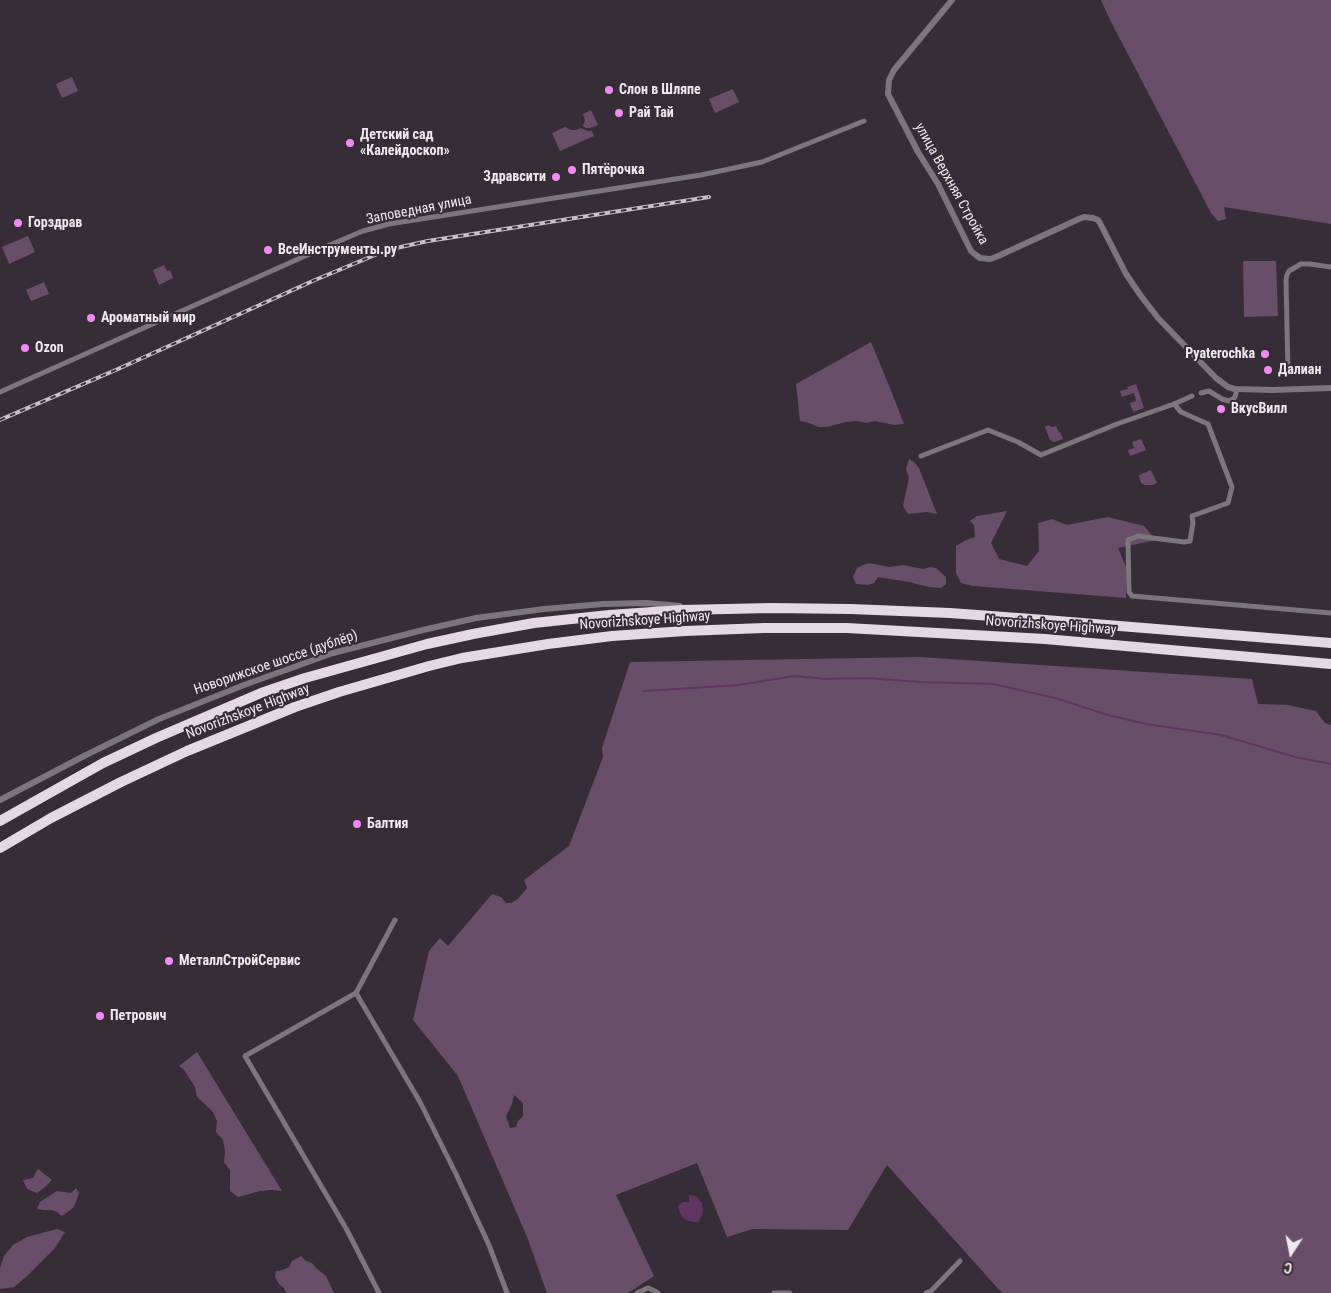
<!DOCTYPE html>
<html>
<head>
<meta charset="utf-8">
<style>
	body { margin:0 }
	#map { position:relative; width:1331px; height:1293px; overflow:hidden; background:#362d36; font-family:"Roboto Condensed",sans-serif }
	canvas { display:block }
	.north { position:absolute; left:1266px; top:1228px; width:50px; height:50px; -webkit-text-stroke:4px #362d36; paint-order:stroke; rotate:191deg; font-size:14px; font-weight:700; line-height:20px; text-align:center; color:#efe9ef }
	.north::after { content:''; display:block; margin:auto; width:18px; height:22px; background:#efe9ef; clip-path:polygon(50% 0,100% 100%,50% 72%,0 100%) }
</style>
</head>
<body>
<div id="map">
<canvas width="1331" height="1293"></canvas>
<div class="north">С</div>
</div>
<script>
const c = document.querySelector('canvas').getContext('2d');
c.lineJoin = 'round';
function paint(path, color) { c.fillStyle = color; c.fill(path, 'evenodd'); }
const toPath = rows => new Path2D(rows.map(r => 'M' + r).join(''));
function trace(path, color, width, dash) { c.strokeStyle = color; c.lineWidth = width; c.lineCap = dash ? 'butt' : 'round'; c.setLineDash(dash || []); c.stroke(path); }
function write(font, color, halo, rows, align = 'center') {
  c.font = font + ' "Roboto Condensed",sans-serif'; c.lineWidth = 4; c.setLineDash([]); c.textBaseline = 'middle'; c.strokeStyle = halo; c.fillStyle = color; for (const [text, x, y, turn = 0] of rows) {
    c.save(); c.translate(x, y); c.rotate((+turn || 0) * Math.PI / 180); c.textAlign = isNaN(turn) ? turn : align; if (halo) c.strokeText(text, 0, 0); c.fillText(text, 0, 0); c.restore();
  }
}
paint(toPath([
	[1101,0,1331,0,1331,224,1224,207,1226,219,1218,221,1211,213,1110,20],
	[72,77,78,91,62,98,56,84],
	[733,89,739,102,715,113,709,99],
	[591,110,598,125,590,128,586,128,583,126,585,120,583,114],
	[565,127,571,130,576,130,581,128,588,131,592,131,594,136,560,151,552,133],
	[28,236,35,252,9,264,2,247],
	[1243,261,1276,261,1278,316,1244,317],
	[164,265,167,271,170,270,173,278,159,285,153,270],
	[44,282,49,294,31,301,26,290],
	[871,342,890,388,904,424,894,425,875,421,866,423,856,421,846,422,827,427,818,427,809,423,800,421,796,384],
	[1136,384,1144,408,1133,412,1130,403,1136,401,1134,393,1122,397,1120,391,1128,389,1127,387],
	[1049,425,1051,427,1056,426,1059,433,1060,432,1063,439,1054,442,1050,440,1045,427],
	[1141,439,1146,450,1130,456,1128,450,1134,448,1132,442],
	[909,459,915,463,919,468,937,514,927,512,908,514,903,506,909,478,906,469],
	[1151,470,1157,483,1153,485,1145,485,1141,483,1139,475],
	[1007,511,991,543,999,559,1027,566,1039,551,1038,523,1052,519,1067,525,1108,517,1144,526,1156,540,1118,548,1126,567,1126,598,973,586,961,583,956,573,956,546,966,540,975,537,974,525,970,521,977,516],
	[869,563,889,567,903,565,923,569,930,567,936,568,946,577,946,584,941,588,929,587,909,582,878,577,874,583,868,585,856,584,853,577,857,568,863,565],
	[920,657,1252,679,1258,704,1288,705,1316,711,1325,723,1331,725,1331,1293,1002,1293,887,1165,848,1230,753,1229,727,1237,697,1163,616,1195,654,1276,628,1293,547,1293,527,1237,458,1076,413,1020,429,951,440,938,448,946,492,894,501,897,506,903,511,903,518,899,527,888,524,880,569,846,603,757,602,748,630,662],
	[514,1095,523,1103,523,1116,518,1121,516,1127,510,1128,506,1116,512,1104],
	[197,1052,282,1191,271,1190,260,1191,238,1197,230,1191,230,1170,224,1162,225,1151,223,1140,216,1132,217,1121,213,1112,197,1097,195,1087,184,1070,179,1066],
	[38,1169,52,1180,45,1187,37,1193,27,1189,23,1180,33,1178],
	[76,1188,79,1193,76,1202,73,1208,62,1216,57,1212,51,1210,44,1210,37,1209,40,1202,57,1191,71,1193],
	[57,1229,65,1232,55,1248,26,1277,14,1287,0,1289,0,1268,4,1256,13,1245,27,1237],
	[301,1256,306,1261,312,1263,316,1268,326,1276,334,1293,286,1293,284,1288,279,1284,275,1277,276,1271,283,1270,289,1267,292,1261]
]), '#694e69');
paint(toPath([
	[689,1195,696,1196,702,1203,703,1210,702,1216,698,1222,694,1222,688,1221,683,1218,680,1213,678,1206,682,1202,689,1202]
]), '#603561');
trace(toPath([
	[644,691,739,685,794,676,826,679,866,678,920,682,993,684,1055,698,1108,715,1146,724,1221,735,1295,757,1331,764]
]), '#603561', 2);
trace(toPath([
	[1288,374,1286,280,1287,275,1289,271,1301,264,1310,264,1331,267],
	[0,392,332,244,363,231,389,224,701,175,762,162,864,121],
	[1201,393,1209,391,1222,399,1229,401,1233,399,1235,397,1237,389],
	[1174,404,1181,412,1208,424,1232,487,1228,503,1192,516,1193,523,1190,541,1184,542,1138,536,1128,540,1129,592,1132,596,1331,613],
	[921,456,988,430,1018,442,1041,455,1117,424,1174,404,1192,396],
	[395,920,356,993,420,1102,456,1174,489,1245,507,1293],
	[356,993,245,1056,347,1230,379,1293],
	[637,1293,648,1288,655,1291,658,1293],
	[774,1293,790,1293],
	[926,1293,931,1291,960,1261]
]), '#7b767b', 5);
trace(toPath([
	[952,0,894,70,889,80,888,94,918,152,938,184,971,251,976,255,980,258,990,259,996,257,1079,219,1084,217,1093,218,1098,220,1100,223,1126,274,1141,296,1158,318,1216,378,1228,387,1235,389,1273,390,1331,388],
	[0,800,86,755,159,719,244,685,333,653,423,630,476,618,544,609,603,604,646,603,680,606]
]), '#7b767b', 6);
trace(toPath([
	[0,821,103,763,156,738,261,693,305,678,427,644,473,634,534,623,609,615,682,610,771,608,851,609,950,613,1045,620,1331,643],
	[0,848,51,818,121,782,187,751,295,707,339,692,429,666,462,658,548,644,612,636,685,631,764,628,847,628,1045,639,1331,664]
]), '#e3d8e3', 10);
const rail = toPath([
	[0,420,118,369,315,280,387,250,428,241,709,197]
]);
trace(rail, '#c7c1c7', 4);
trace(rail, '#362d36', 2, [5.5]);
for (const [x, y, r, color] of [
	[609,90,5,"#f18af4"],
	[619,113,5,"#f18af4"],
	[350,143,5,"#f18af4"],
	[572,170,5,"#f18af4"],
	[556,177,5,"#f18af4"],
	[18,223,5,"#f18af4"],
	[268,250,5,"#f18af4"],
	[91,318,5,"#f18af4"],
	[25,348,5,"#f18af4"],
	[1265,354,5,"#f18af4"],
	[1268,370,5,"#f18af4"],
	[1221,409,5,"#f18af4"],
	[357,824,5,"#f18af4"],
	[169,961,5,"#f18af4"],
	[100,1016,5,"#f18af4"]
]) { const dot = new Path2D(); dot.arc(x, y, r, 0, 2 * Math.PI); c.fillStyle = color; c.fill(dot); trace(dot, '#362d36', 2); }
write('bold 14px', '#efe9ef', '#362d36', [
	["Слон в Шляпе",619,90],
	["Рай Тай",629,113],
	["Детский сад",360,135],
	["«Калейдоскоп»",360,151],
	["Пятёрочка",582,170],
	["Здравсити",546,177,"right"],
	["Горздрав",28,223],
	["ВсеИнструменты.ру",278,250],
	["Ароматный мир",101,318],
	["Ozon",35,348],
	["Pyaterochka",1255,354,"right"],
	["Далиан",1278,370],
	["ВкусВилл",1231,409],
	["Балтия",367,824],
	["МеталлСтройСервис",179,961],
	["Петрович",110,1016]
], 'left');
write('14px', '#efe9ef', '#362d36', [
	["улица Верхняя Стройка",951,184,61],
	["Заповедная улица",419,210,-11],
	["Novorizhskoye Highway",645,621,-4],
	["Novorizhskoye Highway",1051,626,4],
	["Новорижское шоссе (дублёр)",276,663,-19],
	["Novorizhskoye Highway",248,712,-21]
]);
</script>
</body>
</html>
